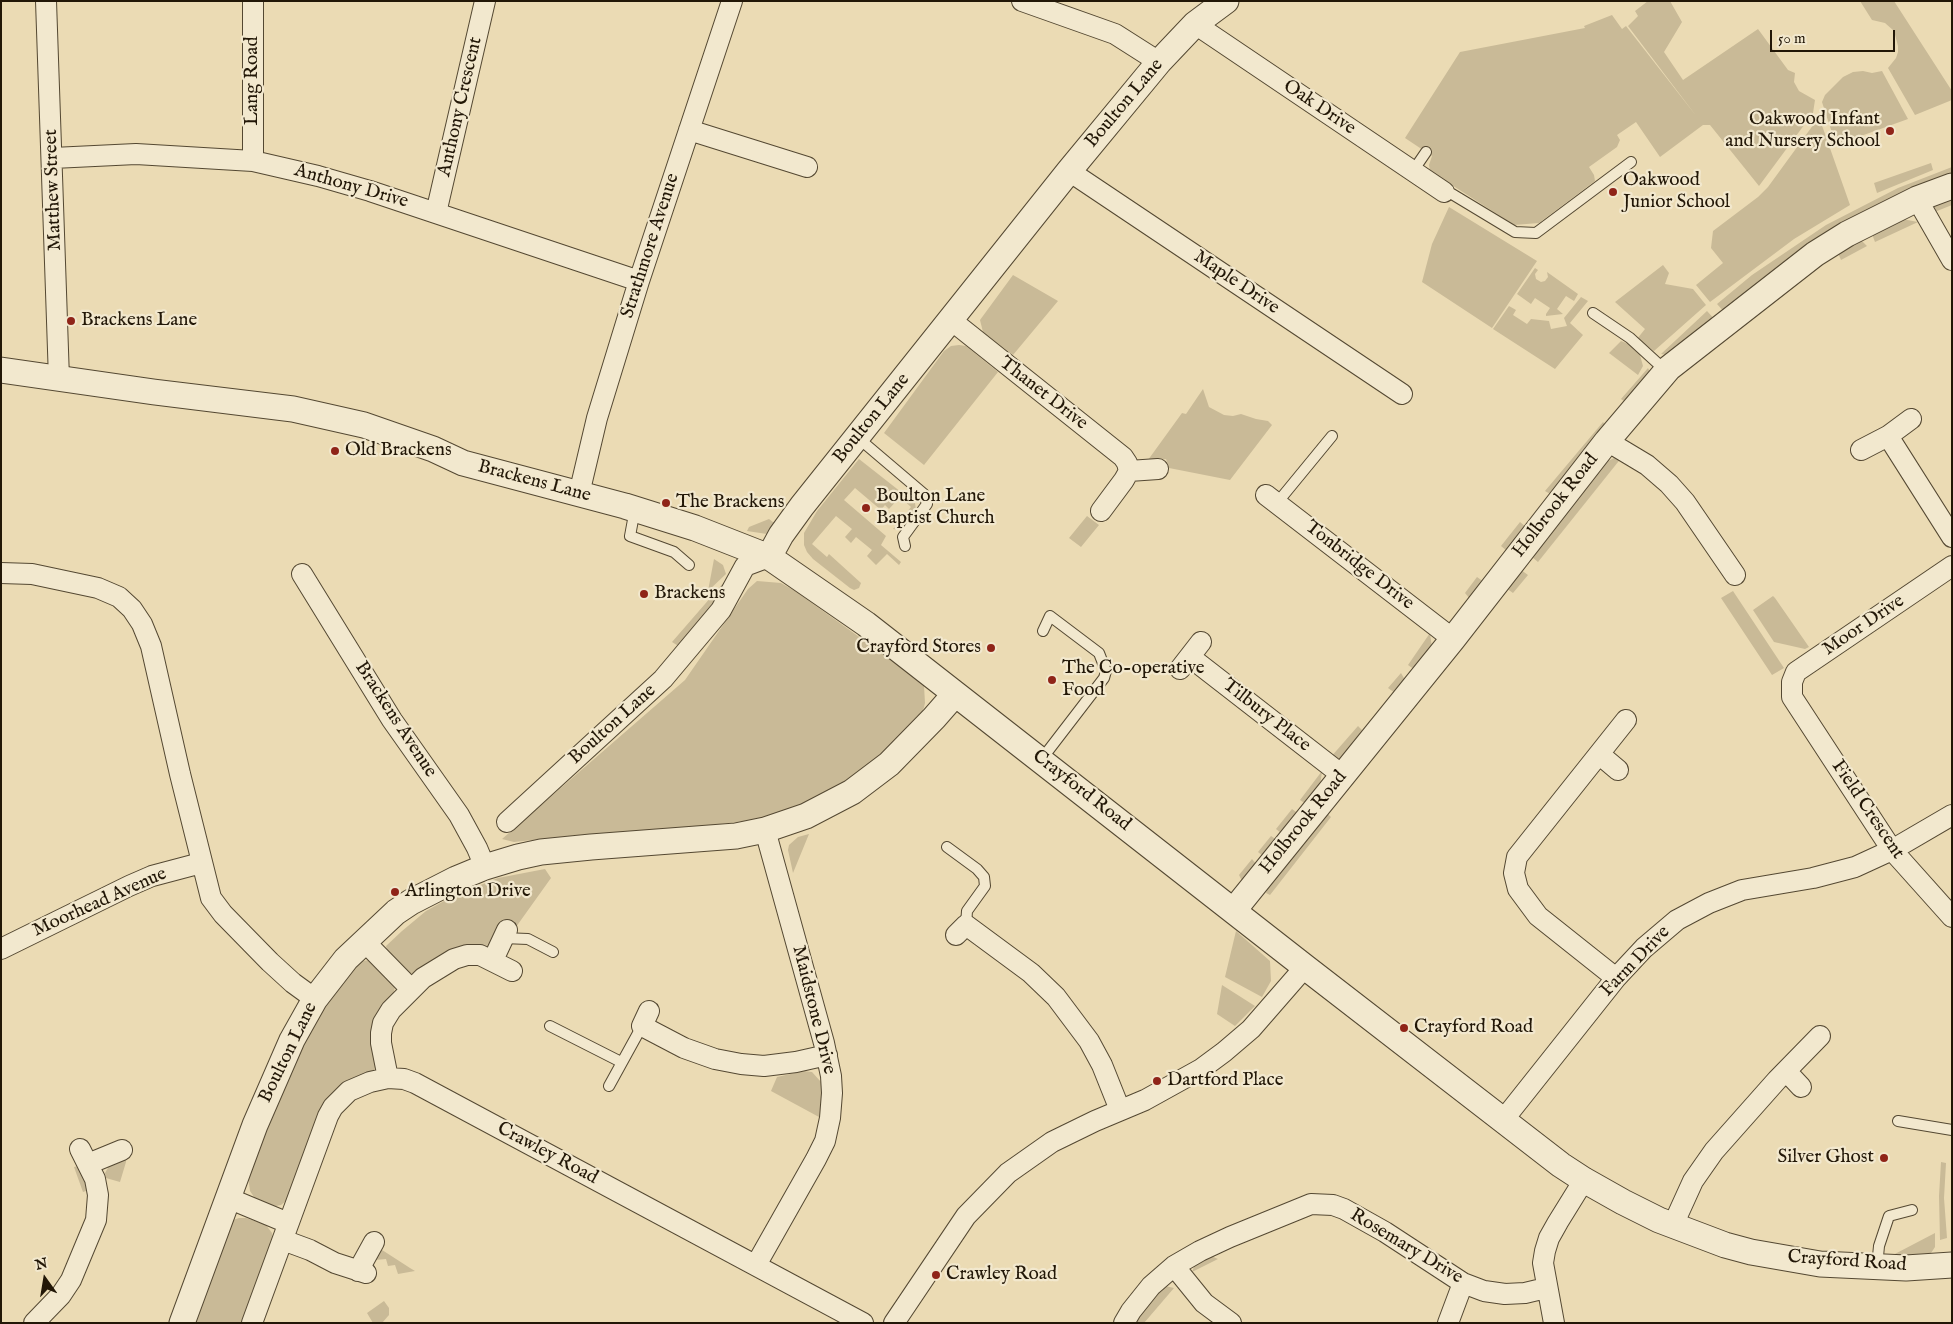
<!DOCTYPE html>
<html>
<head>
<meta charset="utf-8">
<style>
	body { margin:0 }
	#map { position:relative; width:1953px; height:1324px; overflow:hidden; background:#ebdbb4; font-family:"IM FELL English",serif }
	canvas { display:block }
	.frame { position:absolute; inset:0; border:2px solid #221707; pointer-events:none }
	.north { position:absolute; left:20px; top:1254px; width:50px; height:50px; -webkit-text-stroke:4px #f2e8ce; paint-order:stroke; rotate:347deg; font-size:14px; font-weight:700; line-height:20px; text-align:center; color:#221707 }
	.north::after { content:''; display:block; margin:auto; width:18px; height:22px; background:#221707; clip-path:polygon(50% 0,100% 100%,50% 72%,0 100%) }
	.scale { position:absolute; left:1770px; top:30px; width:125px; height:22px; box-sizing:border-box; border:2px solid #221707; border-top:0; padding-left:6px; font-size:15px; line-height:18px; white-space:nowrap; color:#221707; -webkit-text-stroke:4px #f2e8ce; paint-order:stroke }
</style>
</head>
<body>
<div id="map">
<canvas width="1953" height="1324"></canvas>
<div class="frame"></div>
<div class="north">N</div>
<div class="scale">50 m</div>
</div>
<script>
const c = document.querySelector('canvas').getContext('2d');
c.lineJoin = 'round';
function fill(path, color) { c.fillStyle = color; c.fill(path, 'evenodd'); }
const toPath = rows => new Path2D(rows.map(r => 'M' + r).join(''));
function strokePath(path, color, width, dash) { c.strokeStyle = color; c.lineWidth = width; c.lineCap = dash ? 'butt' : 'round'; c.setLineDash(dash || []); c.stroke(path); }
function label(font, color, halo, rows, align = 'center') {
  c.font = font + ' "IM FELL English",serif'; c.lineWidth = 4.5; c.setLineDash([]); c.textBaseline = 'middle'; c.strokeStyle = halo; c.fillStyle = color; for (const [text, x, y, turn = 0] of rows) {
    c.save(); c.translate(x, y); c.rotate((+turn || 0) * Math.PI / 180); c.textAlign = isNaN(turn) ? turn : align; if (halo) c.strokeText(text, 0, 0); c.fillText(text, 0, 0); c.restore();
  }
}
fill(toPath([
	[1648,1,1670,1,1682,22,1664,52,1683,80,1758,29,1788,70,1795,73,1794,82,1799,91,1815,100,1813,113,1759,186,1710,125,1703,125,1660,157,1636,122,1617,135,1620,140,1617,147,1589,167,1594,175,1595,181,1539,223,1514,225,1430,171,1429,165,1432,156,1405,138,1460,52,1585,28,1584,26,1612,15,1622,29,1626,26,1697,117,1628,26,1638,16,1635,11],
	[1860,1,1894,1,1952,91,1952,100,1915,115,1888,68,1896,58,1898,52,1898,46,1894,31,1885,23,1872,20],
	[1863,71,1872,73,1882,71,1908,119,1836,145,1822,102,1825,95,1843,77,1853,72],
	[1819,117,1850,205,1794,239,1710,302,1696,285,1723,263,1711,248,1713,231,1758,197,1768,187],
	[1931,163,1933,170,1877,193,1874,183],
	[1952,167,1952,175,1726,314,1717,304,1752,275,1826,225,1898,188],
	[1952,196,1952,205,1932,213,1935,205],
	[1449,207,1537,261,1492,328,1422,282,1432,244],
	[1902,219,1918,222,1875,242,1872,234],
	[1861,240,1867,246,1841,260,1838,253],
	[1663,265,1669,273,1665,284,1693,289,1706,305,1654,351,1637,339,1645,329,1615,302],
	[1535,268,1538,270,1535,274,1536,279,1541,282,1545,281,1548,277,1547,272,1578,294,1574,301,1566,296,1557,309,1563,314,1546,316,1546,314,1550,308,1535,298,1531,304,1517,294],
	[1013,275,1058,301,1013,355,983,332,980,320],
	[1581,297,1588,301,1570,323,1583,335,1555,369,1493,329,1509,306,1516,310,1513,315,1527,324,1531,319,1549,321,1551,329,1567,326,1564,318],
	[1707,311,1717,322,1674,356,1661,354],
	[1621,341,1631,345,1640,355,1643,366,1638,375,1609,353],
	[959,345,966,346,998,372,924,465,884,433,944,351,951,346],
	[1648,368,1650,372,1627,403,1621,399],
	[1203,389,1209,407,1224,415,1233,416,1241,414,1256,419,1268,421,1272,425,1230,480,1169,468,1166,459,1150,462,1148,460,1182,413,1186,414],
	[1603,422,1608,428,1552,495,1545,491],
	[1618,456,1622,457,1538,562,1532,557,1604,463],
	[859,459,915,503,916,510,899,530,893,529,911,507,900,497,889,509,885,505,881,510,855,488,844,500,886,536,881,545,901,562,899,565,887,554,876,565,867,556,872,550,856,537,851,543,845,537,852,529,836,516,812,544,827,557,829,554,861,583,859,588,854,590,850,588,813,559,807,552,804,545,804,533,817,511],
	[1087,516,1099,525,1081,547,1069,538],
	[769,519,778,526,767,534,747,531,749,527],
	[1520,522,1526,527,1507,551,1501,546],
	[714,559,723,565,726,574,708,591],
	[1521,570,1528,575,1513,593,1506,588],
	[1477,577,1484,582,1470,599,1465,593],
	[725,581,732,581,680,647,672,642],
	[757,581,781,583,795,591,918,679,924,686,925,703,921,719,864,772,820,797,782,814,753,820,638,834,588,834,514,842,502,839,685,680,748,589],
	[1733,591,1784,668,1772,675,1721,598],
	[1773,596,1775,598,1809,647,1805,649,1774,642,1753,610],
	[1430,633,1432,648,1415,670,1408,665],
	[1401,673,1405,680,1395,693,1388,688],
	[1358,726,1364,732,1345,754,1340,758,1330,758],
	[1322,771,1320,787,1306,804,1300,800],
	[1292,809,1299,814,1282,834,1276,829],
	[1325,811,1331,817,1270,895,1266,893,1268,887],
	[809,834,793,873,788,850,789,845,798,837],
	[1271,836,1277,840,1264,857,1258,852],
	[1252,859,1257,865,1242,881,1239,875],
	[545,869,551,878,516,927,490,946,417,973,407,973,388,954,386,946,402,931,426,911,453,896,498,878],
	[1236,931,1270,961,1271,981,1262,997,1225,977],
	[370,960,393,980,395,987,375,1068,371,1074,355,1082,286,1201,281,1205,276,1206,263,1204,254,1197,250,1191,248,1176,250,1167,314,1021,347,973,362,961],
	[1222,985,1255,1006,1235,1026,1217,1014],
	[804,1071,812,1072,821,1082,821,1102,819,1117,771,1091,777,1077],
	[123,1158,126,1160,126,1162,120,1182,106,1178,105,1173,110,1164],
	[1941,1162,1946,1163,1944,1198,1947,1238,1940,1240,1939,1196],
	[84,1165,92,1189,83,1192,74,1167],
	[239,1218,246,1218,266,1225,272,1233,273,1238,245,1323,192,1323,233,1220],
	[1935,1233,1935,1247,1931,1253,1891,1256],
	[379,1248,410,1268,415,1271,398,1274,395,1265,388,1266,386,1259,375,1260],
	[1211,1256,1218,1259,1192,1272,1195,1264],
	[1165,1286,1174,1288,1144,1323,1135,1323,1151,1294],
	[384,1301,389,1308,389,1315,382,1323,373,1323,367,1313]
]), '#c9ba97');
const service = toPath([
	[1413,171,1426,152],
	[1444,192,1452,194,1515,232,1536,233,1631,162],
	[1593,313,1630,338,1666,371],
	[857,437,924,494,927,504,903,537,905,546],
	[1277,503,1332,436],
	[635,509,630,536,674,552,689,565],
	[1041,760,1104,678,1106,671,1099,653,1050,616,1043,631],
	[947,847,977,869,984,877,985,886,967,911,966,925],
	[503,938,528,939,553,952],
	[550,1026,621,1062],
	[609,1086,642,1026],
	[1898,1121,1952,1130],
	[1877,1267,1879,1246,1889,1216,1912,1210]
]);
const minor = toPath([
	[46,1,59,379],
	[1022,1,1115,34,1159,62],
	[1195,24,1444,192],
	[689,130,807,167],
	[53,158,136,154,253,161,318,176,370,191,639,281],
	[253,161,253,1],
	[1069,171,1402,394],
	[1917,199,1952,260],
	[436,213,485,1],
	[951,320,1123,457,1127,463,1129,471,1124,480,1101,511],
	[1888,436,1952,537],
	[1607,441,1647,465,1669,484,1685,502,1735,575],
	[1861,450,1888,436,1911,419],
	[1129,471,1158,469],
	[579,494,597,418,639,281,732,1],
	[1266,495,1453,639],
	[1952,566,1796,672,1792,682,1792,697,1892,850,1952,917],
	[1,573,32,574,98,588,119,597,132,609,142,624,151,646,180,774,211,898,223,914,270,962,293,983,315,999],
	[302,574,392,720,459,815,477,848,485,867],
	[1190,657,1342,775],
	[1180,669,1201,642],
	[1599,754,1618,770],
	[507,822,663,679,721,610,745,566,769,557],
	[956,935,966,925,1031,973,1056,997,1089,1041,1102,1065,1120,1110],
	[364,941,411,989],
	[1,949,129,886,152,876,201,863],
	[493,960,507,930],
	[1616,978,1538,916,1518,889,1514,873,1517,857,1626,720],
	[649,1011,642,1026,684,1048,715,1059,741,1064,764,1066,796,1062,827,1055],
	[1786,1071,1801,1087],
	[388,1078,404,1079,415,1083,863,1323],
	[1504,1119,1616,978,1644,948,1677,920,1709,903,1742,890,1813,878,1855,867,1892,850,1952,815],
	[88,1164,122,1150],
	[228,1198,288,1223],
	[1673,1225,1693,1181,1714,1151,1777,1080,1820,1036],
	[283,1240,310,1250,335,1263,366,1273],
	[756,1265,816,1159,825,1141,830,1118,832,1093,831,1076,824,1043,765,830],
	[1174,1266,1204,1303,1231,1323],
	[358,1271,374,1242],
	[34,1323,61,1295,71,1280,96,1220,98,1195,95,1179,80,1149],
	[252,1323,328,1116,333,1107,349,1091,370,1082,388,1078,381,1043,381,1033,383,1023,391,1010,423,978,454,959,467,955,480,955,512,971],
	[894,1323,966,1216,1008,1173,1052,1142,1095,1121,1145,1100,1201,1069,1224,1052,1251,1029,1305,967],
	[1124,1323,1131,1311,1151,1286,1174,1266,1200,1251,1230,1237,1311,1204,1333,1205,1344,1209,1385,1232,1463,1283,1484,1291,1505,1294,1525,1293,1546,1288],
	[1448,1323,1463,1283],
	[1554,1323,1543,1263,1545,1251,1549,1238,1558,1222,1584,1180]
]);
const tertiary = toPath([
	[1,370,154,392,293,409,364,425,433,449,463,463,625,506,695,528,769,557,866,624,1305,967,1561,1165,1584,1180,1623,1202,1659,1220,1725,1245,1751,1252,1820,1264,1906,1268,1952,1265],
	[769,557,781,535,802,506,1069,171,1159,62,1195,24,1226,1],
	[1234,910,1453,639,1607,441,1669,368,1815,254,1847,234,1917,199,1952,186],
	[182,1323,255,1125,292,1040,315,999,346,959,396,912,411,902,456,879,485,867,518,857,541,852,591,847,736,836,765,830,806,816,852,792,889,764,934,718,955,694]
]);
strokePath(service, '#544832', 12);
strokePath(minor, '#544832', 22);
strokePath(tertiary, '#544832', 27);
strokePath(service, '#f2e8ce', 10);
strokePath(minor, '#f2e8ce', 20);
strokePath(tertiary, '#f2e8ce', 25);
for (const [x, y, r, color] of [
	[1890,131,5,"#8f2418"],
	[1613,192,5,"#8f2418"],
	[71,321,5,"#8f2418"],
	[335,451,5,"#8f2418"],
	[666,503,5,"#8f2418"],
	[866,508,5,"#8f2418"],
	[644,594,5,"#8f2418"],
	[991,648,5,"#8f2418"],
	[1052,680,5,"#8f2418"],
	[395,892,5,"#8f2418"],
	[1404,1028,5,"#8f2418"],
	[1157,1081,5,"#8f2418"],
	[1884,1158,5,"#8f2418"],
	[936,1275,5,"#8f2418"]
]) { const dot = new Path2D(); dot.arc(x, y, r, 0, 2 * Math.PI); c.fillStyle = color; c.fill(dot); strokePath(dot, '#f2e8ce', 2); }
label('19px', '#221707', '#f2e8ce', [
	["Lang Road",253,81,-90],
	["Boulton Lane",1125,104,-50],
	["Anthony Crescent",461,107,-77],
	["Oak Drive",1319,108,34],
	["Anthony Drive",351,187,16],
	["Matthew Street",54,190,-92],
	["Strathmore Avenue",651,246,-72],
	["Maple Drive",1236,283,34],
	["Thanet Drive",1043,394,38],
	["Boulton Lane",872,419,-51],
	["Brackens Lane",534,482,15],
	["Holbrook Road",1556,506,-52],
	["Tonbridge Drive",1359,566,38],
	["Moor Drive",1864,626,-34],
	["Tilbury Place",1266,716,38],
	["Brackens Avenue",395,720,57],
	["Boulton Lane",613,725,-42],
	["Crayford Road",1081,791,38],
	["Field Crescent",1867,810,56],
	["Holbrook Road",1304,823,-51],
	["Moorhead Avenue",100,903,-24],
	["Farm Drive",1636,962,-46],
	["Maidstone Drive",813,1010,76],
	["Boulton Lane",289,1053,-64],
	["Crawley Road",547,1154,28],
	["Rosemary Drive",1406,1247,31],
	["Crayford Road",1847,1262,4]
]);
label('19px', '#221707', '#f2e8ce', [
	["Oakwood Infant",1880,120,"right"],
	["and Nursery School",1880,142,"right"],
	["Oakwood",1623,181],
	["Junior School",1623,203],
	["Brackens Lane",81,321],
	["Old Brackens",345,451],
	["Boulton Lane",876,497],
	["Baptist Church",876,519],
	["The Brackens",676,503],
	["Brackens",654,594],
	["Crayford Stores",981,648,"right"],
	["The Co-operative",1062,669],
	["Food",1062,691],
	["Arlington Drive",405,892],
	["Crayford Road",1414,1028],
	["Dartford Place",1167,1081],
	["Silver Ghost",1874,1158,"right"],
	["Crawley Road",946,1275]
], 'left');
</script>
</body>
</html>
